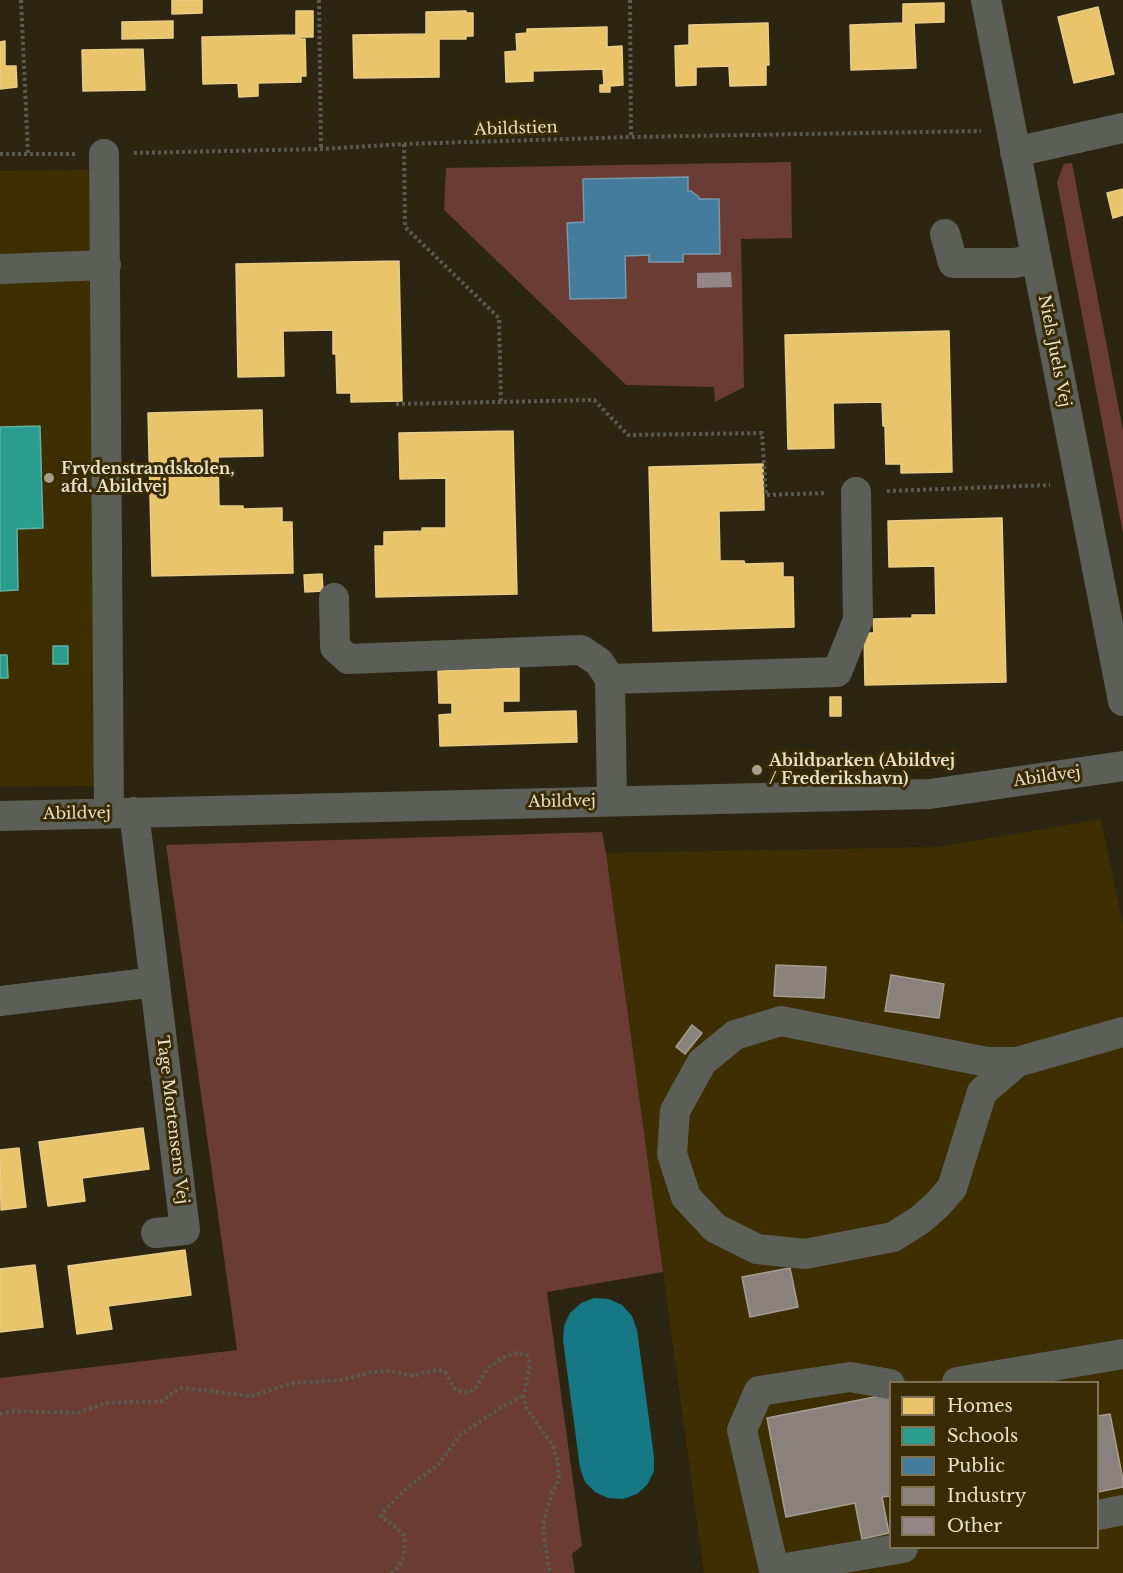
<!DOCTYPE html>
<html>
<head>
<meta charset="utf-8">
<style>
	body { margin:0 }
	#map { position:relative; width:1123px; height:1573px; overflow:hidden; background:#2c2511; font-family:"Libre Baskerville",serif }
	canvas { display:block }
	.legend { position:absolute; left:889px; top:1381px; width:210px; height:168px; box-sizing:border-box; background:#382b05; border:2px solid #7e7355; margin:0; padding:8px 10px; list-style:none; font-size:18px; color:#e8e0cc }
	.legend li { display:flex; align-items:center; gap:12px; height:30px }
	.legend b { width:30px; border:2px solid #7e7355 }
</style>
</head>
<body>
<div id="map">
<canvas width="1123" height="1573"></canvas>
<ul class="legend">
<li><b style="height:16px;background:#e9c46a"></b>Homes</li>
<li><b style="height:16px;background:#2a9d8f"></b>Schools</li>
<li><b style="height:16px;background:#457b9d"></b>Public</li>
<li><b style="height:16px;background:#8a817c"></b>Industry</li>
<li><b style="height:16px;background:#948687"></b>Other</li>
</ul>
</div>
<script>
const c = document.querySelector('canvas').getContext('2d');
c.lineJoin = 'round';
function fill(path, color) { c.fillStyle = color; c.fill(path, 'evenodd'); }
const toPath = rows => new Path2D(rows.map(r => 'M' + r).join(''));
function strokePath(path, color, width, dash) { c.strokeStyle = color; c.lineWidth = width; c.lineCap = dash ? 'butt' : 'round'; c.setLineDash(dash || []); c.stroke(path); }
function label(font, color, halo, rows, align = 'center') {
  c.font = font + ' "Libre Baskerville",serif'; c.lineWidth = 6; c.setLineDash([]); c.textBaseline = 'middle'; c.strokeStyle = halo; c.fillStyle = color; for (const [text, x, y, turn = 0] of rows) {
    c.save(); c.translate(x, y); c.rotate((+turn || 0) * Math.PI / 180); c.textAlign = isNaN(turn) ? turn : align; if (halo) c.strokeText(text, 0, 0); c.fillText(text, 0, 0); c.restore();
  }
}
fill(toPath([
	[96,170,100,786,0,787,0,171],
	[1101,819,1123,925,1123,1573,704,1573,606,853,937,847],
	[890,1382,1098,1382,1098,1548,890,1548]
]), '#3d2f02');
fill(toPath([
	[791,162,792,238,741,239,744,387,715,402,714,387,626,385,444,210,446,168],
	[1072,163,1123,431,1123,533,1057,182,1064,164],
	[602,832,606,853,663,1272,547,1292,582,1546,572,1554,575,1573,0,1573,0,1378,237,1350,166,845]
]), '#6a3c33');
fill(toPath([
	[594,1298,609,1299,622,1305,632,1316,637,1330,654,1457,654,1471,647,1485,637,1494,623,1499,608,1498,595,1492,585,1482,580,1468,563,1340,564,1326,570,1313,581,1303]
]), '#157884');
const homes = toPath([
	[172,0,202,0,202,13,172,14,172,0],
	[944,3,944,22,914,23,916,68,851,70,850,25,903,23,903,4,944,3],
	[1098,7,1114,74,1074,83,1058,17,1098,7],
	[296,11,313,11,313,37,300,37,300,39,305,39,306,76,301,76,301,82,258,83,258,96,239,97,238,83,203,84,202,37,296,35,296,11],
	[466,11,466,13,473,13,473,36,466,36,466,39,439,39,439,77,354,78,353,35,426,34,426,12,466,11],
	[173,21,173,38,122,39,122,22,173,21],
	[768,23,769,65,766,65,766,85,730,86,729,66,696,67,696,85,676,86,675,46,689,45,689,25,768,23],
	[607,27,607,47,622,46,623,85,610,86,610,92,600,92,600,85,604,85,603,69,533,71,533,81,506,82,505,52,517,51,516,34,527,33,527,29,607,27],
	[5,41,5,66,16,66,17,87,0,89,0,42,5,41],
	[143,49,145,90,83,91,82,50,143,49],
	[1123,189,1123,215,1113,218,1107,193,1123,189],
	[399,261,402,401,351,402,351,393,337,393,336,354,333,354,333,330,283,331,284,376,238,377,236,264,399,261],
	[949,331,952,472,901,473,901,464,886,464,885,426,883,426,882,402,833,403,834,448,788,449,785,335,949,331],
	[262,410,263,456,218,457,219,506,243,506,243,509,282,508,282,522,292,522,293,573,152,576,148,413,262,410],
	[513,431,517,594,376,597,375,546,384,546,384,532,422,531,422,528,446,528,446,478,400,479,399,433,513,431],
	[763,464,764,510,719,511,720,561,744,561,745,564,783,563,783,577,793,577,794,627,653,631,649,467,763,464],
	[1002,518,1006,682,865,685,864,633,874,633,873,619,912,618,912,615,936,615,935,566,889,567,888,521,1002,518],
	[322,574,323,591,305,592,304,575,322,574],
	[519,668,519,701,503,701,503,713,576,711,577,742,440,746,439,715,452,714,452,703,439,703,438,671,519,668],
	[830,697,841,697,841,716,830,716,830,697],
	[143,1128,149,1169,82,1178,85,1201,48,1206,39,1142,143,1128],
	[19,1148,26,1207,1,1210,0,1150,19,1148],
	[185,1250,191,1295,108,1306,112,1329,77,1334,68,1266,185,1250],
	[35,1265,43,1327,0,1332,0,1269,35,1265]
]);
fill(homes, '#e9c46a');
strokePath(homes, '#e9cc87', 1.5);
const schools = toPath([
	[40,426,43,528,17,529,18,590,0,591,0,427,40,426],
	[53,646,68,646,68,664,53,664,53,646],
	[0,655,7,655,8,678,0,678,0,655]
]);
fill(schools, '#2a9d8f');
strokePath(schools, '#63b1a1', 1.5);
const public = toPath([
	[688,177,688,191,691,191,699,197,699,199,719,199,720,254,683,254,683,262,649,262,649,255,625,256,626,298,570,299,567,223,584,222,583,179,688,177]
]);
fill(public, '#457b9d');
strokePath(public, '#7699ab', 1.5);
const industry = toPath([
	[776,965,826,967,824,998,774,996,776,965],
	[891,975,944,984,939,1018,885,1011,891,975],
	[692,1025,702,1033,685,1054,676,1047,692,1025],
	[790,1268,798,1307,750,1317,742,1277,790,1268],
	[890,1394,890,1496,882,1497,889,1533,862,1539,855,1503,786,1517,767,1418,890,1394],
	[1110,1414,1123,1480,1123,1487,1098,1492,1098,1416,1110,1414]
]);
fill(industry, '#8a817c');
strokePath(industry, '#a69e94', 1.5);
fill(toPath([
	[731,272,732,287,697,288,697,273]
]), '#948687');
strokePath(toPath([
	[21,0,28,153],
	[319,0,321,149],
	[630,0,631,137],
	[404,144,405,227,499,318,501,402],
	[134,153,321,149,404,144,631,137,981,131],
	[0,154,76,154],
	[396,404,594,400,628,435,762,433,766,495,825,493],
	[887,491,1050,485],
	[0,1414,14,1411,77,1413,107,1403,162,1401,174,1392,182,1388,251,1396,293,1383,342,1380,372,1372,390,1371,413,1376,425,1372,439,1370,445,1372,455,1389,462,1392,470,1392,476,1387,488,1368,502,1358,516,1353,527,1355,530,1363,524,1395,525,1406,553,1446,558,1463,559,1479,552,1493,543,1524,544,1538,550,1573],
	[391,1573,398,1568,403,1558,405,1544,404,1535,397,1528,381,1517,384,1511,408,1487,438,1465,460,1435,502,1407,524,1395]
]), '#5a5a52', 4, [3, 3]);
strokePath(toPath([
	[986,0,1123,701],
	[1015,152,1123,128],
	[104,154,109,813],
	[945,234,953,263,1014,263,1036,259],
	[0,269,106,265],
	[334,598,335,647,348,659,581,650,599,662,610,679,612,801],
	[610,679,837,672,858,620,856,492],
	[134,812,185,1230,156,1233],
	[0,816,930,794,1123,766],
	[0,1001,155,982],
	[1017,1062,982,1092,952,1188,937,1205,920,1220,893,1237,805,1254,757,1249,715,1228,686,1197,672,1154,675,1111,702,1062,735,1035,781,1021,987,1062,1017,1062,1123,1032],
	[957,1382,1123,1354],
	[890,1384,850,1377,759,1391,742,1430,774,1570,903,1548],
	[1098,1515,1123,1510]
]), '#5c5f58', 30);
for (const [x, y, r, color] of [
	[49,478,6,"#a69f8b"],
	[757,770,6,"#a69f8b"]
]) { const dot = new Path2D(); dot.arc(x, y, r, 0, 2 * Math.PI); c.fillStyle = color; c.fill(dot); strokePath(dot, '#382b05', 2); }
label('16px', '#e8e0cc', '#382b05', [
	["Abildstien",516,129,-2],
	["Niels Juels Vej",1054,351,79],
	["Abildvej",1047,777,-8],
	["Abildvej",562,802,-1],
	["Abildvej",77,814,-1],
	["Tage Mortensens Vej",172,1120,83]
]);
label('bold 16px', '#e8e0cc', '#382b05', [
	["Frydenstrandskolen,",61,469],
	["afd. Abildvej",61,487],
	["Abildparken (Abildvej",769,761],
	["/ Frederikshavn)",769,779]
], 'left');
</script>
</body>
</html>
